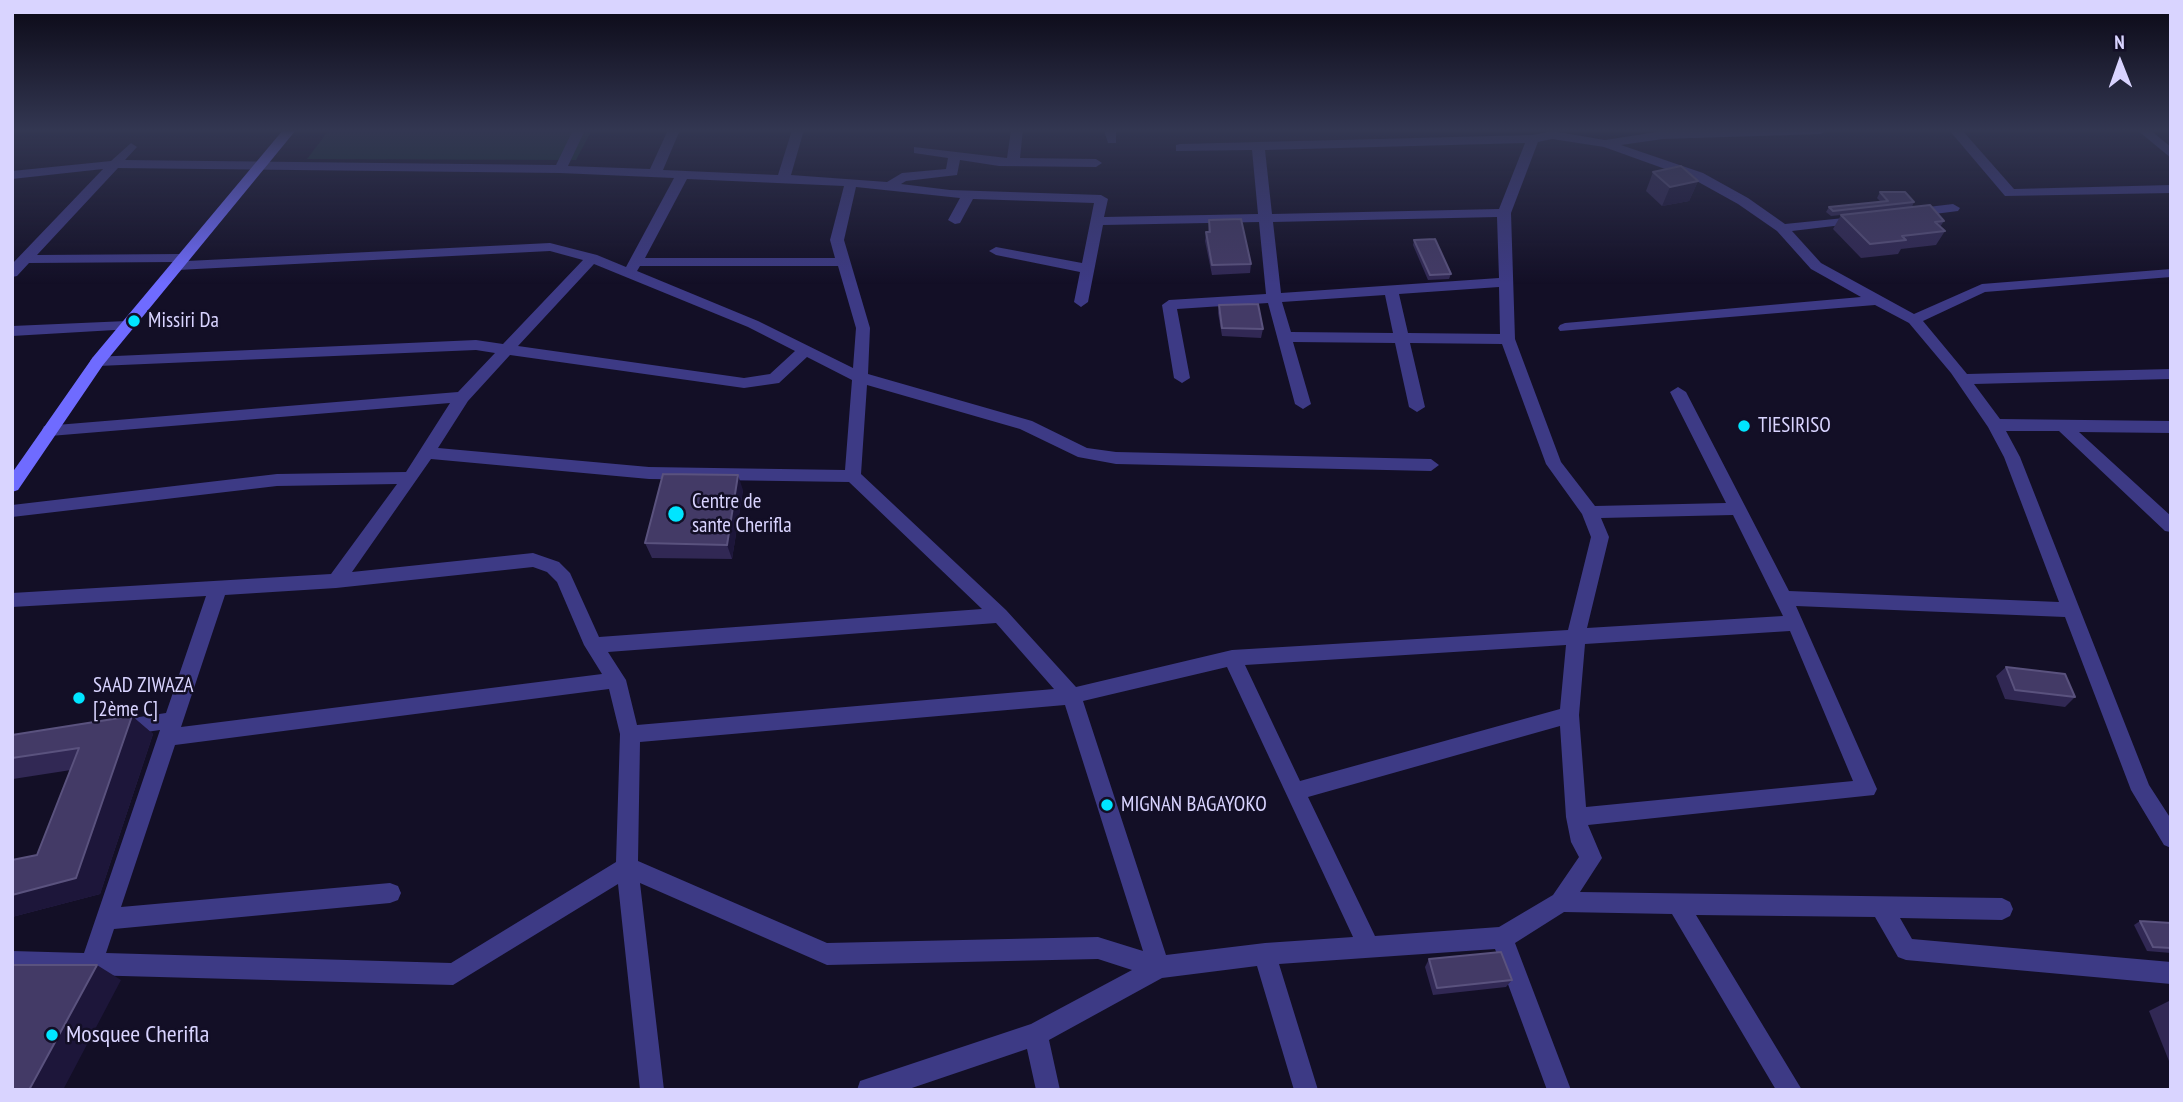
<!DOCTYPE html>
<html>
<head>
<meta charset="utf-8">
<style>
	body { margin:0 }
	#map { position:relative; width:2183px; height:1102px; overflow:hidden; background:#130f26; font-family:"PT Sans Narrow",sans-serif }
	canvas { display:block }
	.frame { position:absolute; inset:0; border:14px solid #d9d4ff; pointer-events:none }
	.north { position:absolute; left:2085px; top:28px; width:70px; height:70px; -webkit-text-stroke:5px #130f26; paint-order:stroke; rotate:359deg; font-size:19px; font-weight:700; line-height:28px; text-align:center; color:#d9d4ff }
	.north::after { content:''; display:block; margin:auto; width:24px; height:32px; background:#d9d4ff; clip-path:polygon(50% 0,100% 100%,50% 72%,0 100%) }
</style>
</head>
<body>
<div id="map">
<canvas width="2183" height="1102"></canvas>
<div class="frame"></div>
<div class="north">N</div>
</div>
<script>
const c = document.querySelector('canvas').getContext('2d');
c.lineJoin = 'round';
function fill(path, color) { c.fillStyle = color; c.fill(path, 'evenodd'); }
const toPath = rows => new Path2D(rows.map(r => 'M' + r).join(''));
function strokePath(path, color, width, dash) { c.strokeStyle = color; c.lineWidth = width; c.lineCap = dash ? 'butt' : 'round'; c.setLineDash(dash || []); c.stroke(path); }
function label(font, color, halo, rows, align = 'center') {
  c.font = font + ' "PT Sans Narrow",sans-serif'; c.lineWidth = 5; c.setLineDash([]); c.textBaseline = 'middle'; c.strokeStyle = halo; c.fillStyle = color; for (const [text, x, y, turn = 0] of rows) {
    c.save(); c.translate(x, y); c.rotate((+turn || 0) * Math.PI / 180); c.textAlign = isNaN(turn) ? turn : align; if (halo) c.strokeText(text, 0, 0); c.fillText(text, 0, 0); c.restore();
  }
}
fill(toPath([
	[329,130,592,130,576,160,307,159]
]), '#12302f');
fill(toPath([
	[573,130,585,130,568,166,650,169,668,130,680,130,663,170,778,175,792,130,804,130,791,175,887,182,902,173,946,169,948,158,914,153,914,147,1007,158,1011,130,1023,130,1020,158,1096,159,1102,163,1096,167,999,166,960,160,957,175,906,181,901,184,950,190,1101,195,1108,199,1104,217,1258,214,1252,150,1176,151,1176,145,1180,144,1533,135,1552,131,1605,140,1663,131,1827,130,1821,134,1663,139,1621,145,1703,173,1748,198,1785,224,1864,216,1864,222,1859,223,1792,231,1821,263,1914,314,1982,284,2171,269,2171,277,1985,292,1923,321,1967,374,2171,369,2171,379,1974,384,2000,419,2171,421,2171,433,2079,432,2171,516,2171,532,2165,531,2059,431,2006,431,2020,457,2149,785,2171,819,2171,848,2164,845,2131,790,2065,617,1796,606,1877,789,1874,795,1588,825,1602,858,1580,892,2002,898,2010,902,2013,909,2010,916,2002,920,1900,918,1912,939,2171,962,2171,984,1906,960,1898,957,1875,917,1696,915,1802,1090,1776,1090,1672,914,1564,912,1515,943,1571,1090,1547,1090,1495,949,1279,964,1318,1090,1294,1090,1257,966,1162,978,1049,1040,1060,1090,1036,1090,1027,1049,906,1090,857,1090,860,1081,1031,1024,1132,970,1098,959,827,965,640,883,664,1090,640,1090,618,884,453,985,12,973,12,951,84,953,160,730,119,736,112,734,109,728,112,722,119,720,166,713,206,596,12,607,12,593,331,574,397,484,277,486,12,517,12,505,277,474,406,472,450,403,50,436,44,434,42,430,44,426,458,392,495,353,476,350,98,366,93,365,90,361,93,357,476,340,503,344,583,260,550,251,177,270,170,266,175,262,29,263,17,276,12,277,12,264,103,169,12,179,12,171,111,161,131,143,137,147,125,160,556,165,573,130],
	[1552,139,1604,147,1693,179,1738,204,1777,231,1811,269,1861,297,1565,323,1560,325,1558,328,1560,331,1875,305,1909,323,1951,373,1988,427,2004,457,2059,602,1789,591,1686,392,1678,387,1670,392,1726,503,1595,506,1561,462,1515,339,1511,213,1538,142,1552,139],
	[1525,143,1499,209,1272,214,1265,150,1525,143],
	[118,168,560,173,674,178,626,267,597,255,550,243,187,261,190,258,183,254,37,255,118,168],
	[687,179,844,186,830,240,835,258,645,258,687,179],
	[856,187,960,198,948,220,955,224,960,223,973,199,1094,203,1082,263,996,247,989,251,996,255,1080,272,1074,302,1081,307,1088,302,1103,225,1259,222,1266,294,1169,300,1162,305,1174,378,1182,383,1190,378,1177,309,1268,303,1295,404,1303,409,1311,404,1293,342,1395,343,1409,407,1417,412,1425,407,1410,343,1502,344,1546,464,1582,514,1591,537,1568,630,1232,650,1076,687,1006,610,861,474,867,385,1020,429,1078,457,1116,464,1431,471,1439,465,1431,459,1116,452,1087,448,1032,421,868,374,870,328,844,240,856,187],
	[1497,217,1499,278,1281,293,1273,222,1497,217],
	[594,264,748,327,795,351,770,374,744,378,518,346,594,264],
	[640,266,838,266,856,328,853,368,758,321,637,271,640,266],
	[1499,287,1500,334,1408,333,1399,294,1499,287],
	[1385,295,1393,333,1291,332,1282,302,1385,295],
	[510,355,744,388,779,383,807,357,852,380,845,470,649,467,438,448,468,401,510,355],
	[431,459,649,479,849,482,982,609,599,637,570,573,559,562,533,553,352,572,431,459],
	[1733,515,1783,616,1587,628,1609,537,1601,518,1733,515],
	[533,567,547,572,557,582,584,645,602,674,181,727,225,595,336,588,533,567],
	[996,623,1054,689,637,725,626,680,608,652,996,623],
	[1790,631,1853,781,1586,807,1579,715,1585,644,1790,631],
	[1566,645,1560,709,1300,781,1245,665,1566,645],
	[1227,667,1353,937,1265,943,1166,955,1083,701,1227,667],
	[609,689,620,734,616,862,451,963,106,953,114,929,390,903,398,900,401,893,398,886,390,883,121,907,175,745,609,689],
	[1065,705,1143,951,1098,937,827,943,638,861,640,742,1065,705],
	[1560,726,1566,817,1571,842,1579,857,1553,895,1499,927,1375,936,1308,797,1560,726],
	[1104,130,1116,130,1116,143,1108,143,1104,130],
	[1949,130,1962,130,2014,189,2171,185,2171,193,2005,196,1949,130],
	[2137,130,2150,130,2171,147,2171,158,2137,130],
	[1953,204,1960,208,1958,211,1911,217,1904,213,1911,209,1953,204],
	[127,321,132,323,134,326,132,329,12,336,12,326,127,321]
]), '#3d3a85');
fill(toPath([
	[283,130,296,130,103,365,18,490,12,492,12,473,93,357,283,130]
]), '#6f6bff');
fill(toPath([
	[1653,172,1698,181,1689,201,1662,206,1646,191],
	[1880,192,1914,202,1912,207,1944,221,1940,227,1945,231,1936,245,1901,249,1898,254,1861,258,1833,229,1841,215,1831,216,1826,212,1829,207,1881,202,1877,198],
	[1209,220,1251,264,1250,273,1212,275,1205,241,1206,232,1208,232],
	[1414,240,1451,274,1449,279,1428,280,1413,245],
	[1219,305,1263,329,1261,338,1222,336,1218,313],
	[743,490,732,559,652,558,645,543],
	[2006,667,2075,697,2065,707,2005,699,1996,676],
	[132,716,153,734,100,894,12,917,12,860,37,855,71,770,13,779,12,735],
	[2140,921,2171,923,2171,953,2147,951,2134,925],
	[1429,959,1512,980,1506,987,1433,995,1425,967],
	[2171,1000,2171,1066,2149,1011]
]), '#312854');
fill(toPath([
	[1698,181,1689,201,1662,206,1670,187],
	[738,475,743,490,732,559,727,545],
	[132,716,153,734,100,894,12,917,12,895],
	[97,965,121,980,63,1090,29,1090]
]), '#1d163a');
const building = toPath([
	[1681,166,1698,181,1670,187,1653,172,1681,166],
	[1880,192,1905,192,1914,202,1833,211,1829,207,1888,201,1880,192],
	[1930,205,1944,221,1935,222,1945,231,1902,236,1906,240,1870,244,1841,215,1930,205],
	[1241,219,1251,264,1212,265,1206,232,1210,232,1209,220,1241,219],
	[1435,239,1451,274,1430,275,1414,240,1435,239],
	[1258,304,1263,329,1222,328,1219,305,1258,304],
	[663,474,738,475,727,545,645,543,663,474],
	[2006,667,2065,674,2075,697,2015,690,2006,667],
	[132,716,76,878,12,895,12,860,37,855,79,748,12,758,12,735,132,716],
	[2140,921,2171,923,2171,948,2153,947,2140,921],
	[1501,952,1512,980,1437,988,1429,959,1501,952],
	[12,965,97,965,29,1090,12,1090,12,965]
]);
fill(building, '#433a66');
strokePath(building, '#5a527e', 2);
const sky = c.createLinearGradient(0, 0, 0, 284);
sky.addColorStop(0, '#0a0815');
sky.addColorStop(0.46, '#333752');
sky.addColorStop(1, '#33375200');
c.fillStyle = sky;
c.fillRect(0, 0, 2183, 284);
for (const [x, y, r, color] of [
	[134,321,7,"#00e5ff"],
	[1744,426,7,"#00e5ff"],
	[676,514,9,"#00e5ff"],
	[79,698,7,"#00e5ff"],
	[1107,805,7,"#00e5ff"],
	[52,1035,7,"#00e5ff"]
]) { const dot = new Path2D(); dot.arc(x, y, r, 0, 2 * Math.PI); c.fillStyle = color; c.fill(dot); strokePath(dot, '#130f26', 2.5); }
label('21px', '#d9d4ff', '#130f26', [
	["Missiri Da",148,321],
	["TIESIRISO",1758,426],
	["Centre de",692,502],
	["sante Cherifla",692,526],
	["SAAD ZIWAZA",93,686],
	["[2ème C]",93,710],
	["MIGNAN BAGAYOKO",1121,805]
], 'left');
label('24px', '#d9d4ff', '#130f26', [
	["Mosquee Cherifla",66,1035]
], 'left');
</script>
</body>
</html>
